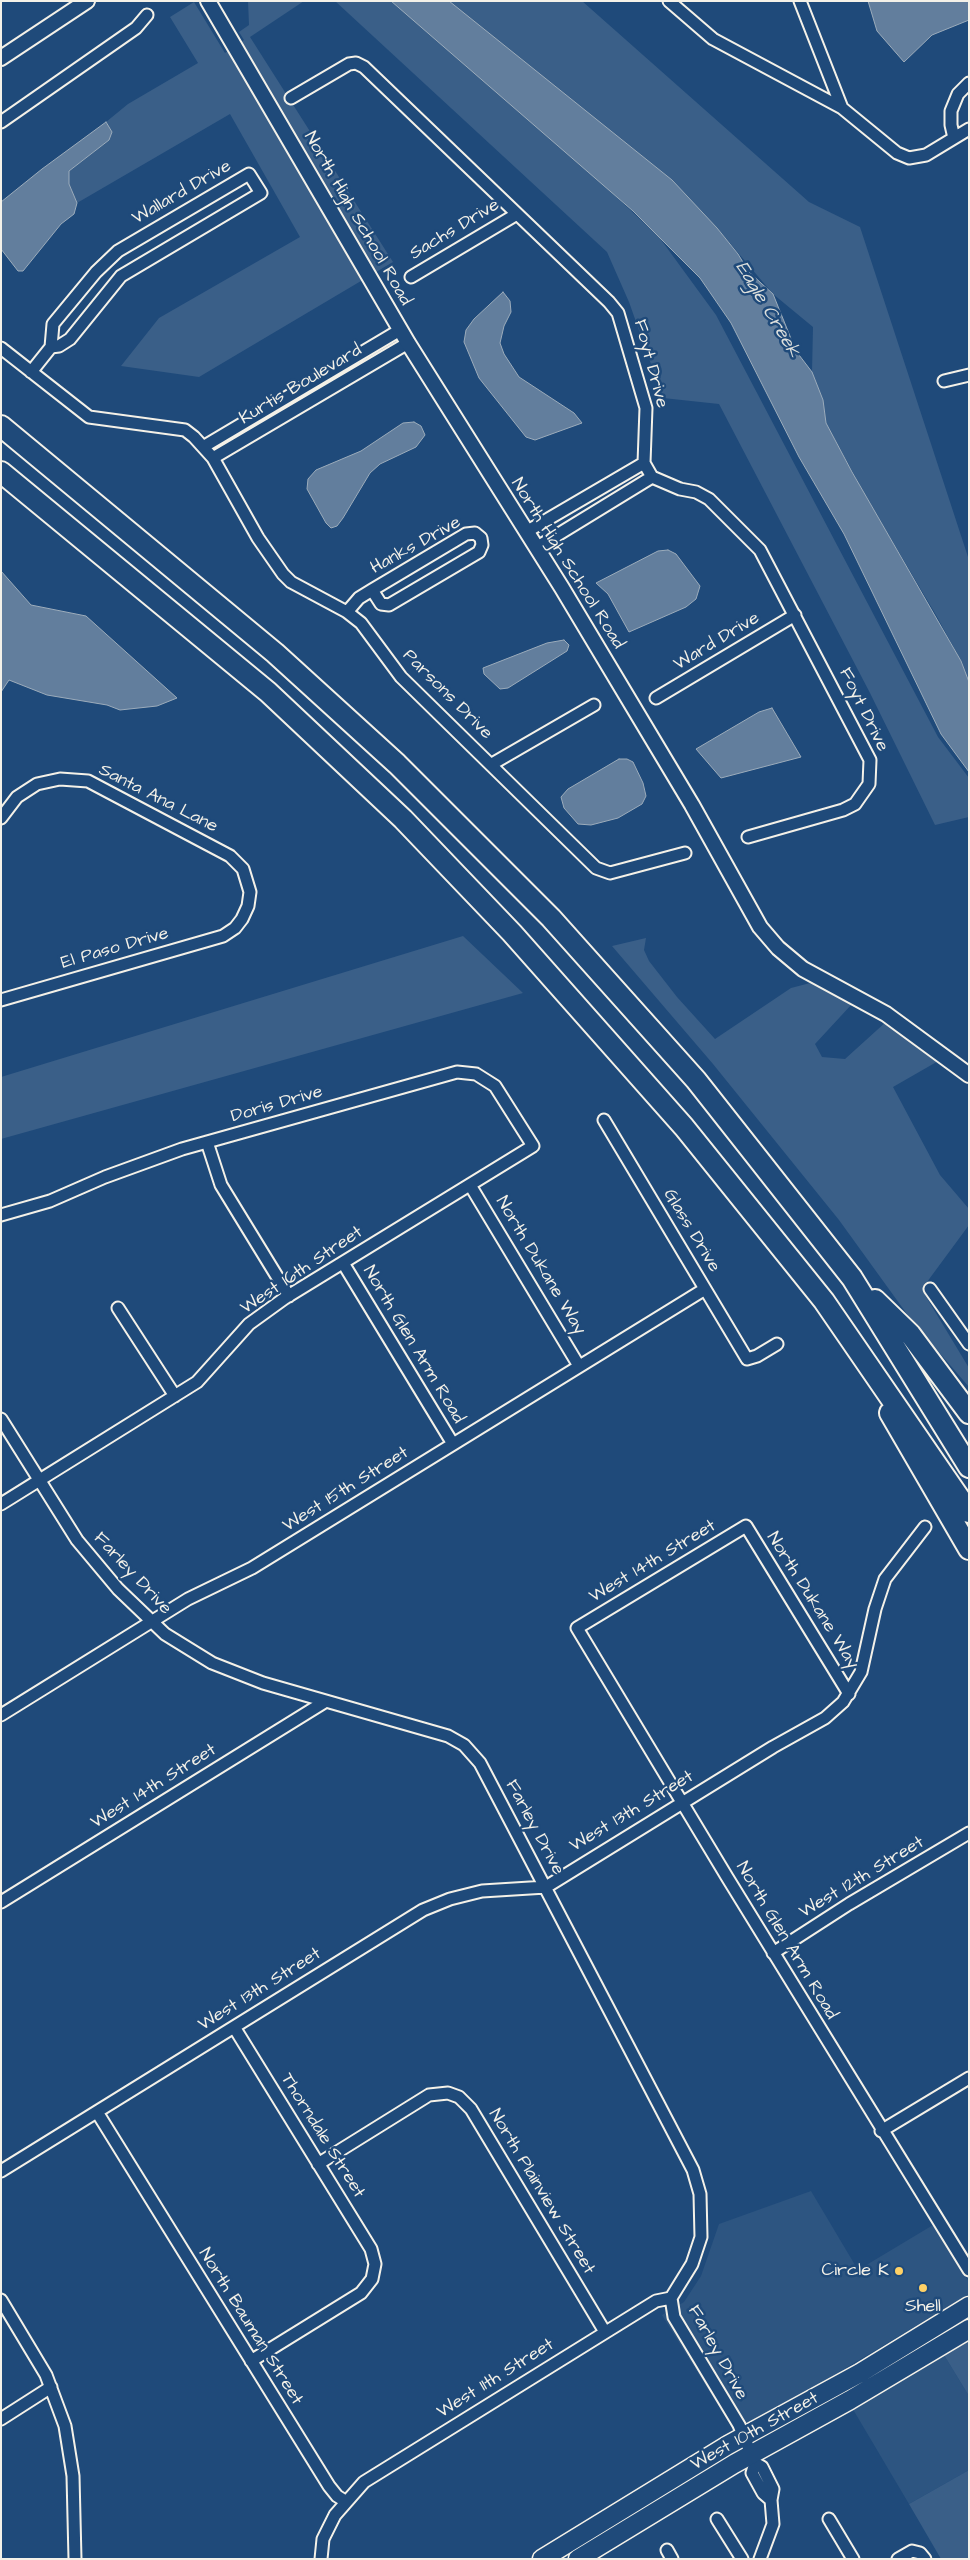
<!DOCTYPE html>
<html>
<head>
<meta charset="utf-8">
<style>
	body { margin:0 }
	#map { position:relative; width:970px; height:2560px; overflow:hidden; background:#1f4a7a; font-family:"Architects Daughter",sans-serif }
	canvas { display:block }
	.frame { position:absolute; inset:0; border:2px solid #f4f1e8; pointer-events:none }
</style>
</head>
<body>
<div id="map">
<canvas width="970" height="2560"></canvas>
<div class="frame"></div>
</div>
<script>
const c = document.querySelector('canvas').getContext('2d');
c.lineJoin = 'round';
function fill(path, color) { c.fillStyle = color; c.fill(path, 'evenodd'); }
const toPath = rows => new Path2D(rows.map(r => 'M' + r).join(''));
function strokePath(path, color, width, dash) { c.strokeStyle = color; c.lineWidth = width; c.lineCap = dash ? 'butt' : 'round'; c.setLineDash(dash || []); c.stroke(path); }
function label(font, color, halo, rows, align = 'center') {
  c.font = font + ' "Architects Daughter",sans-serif'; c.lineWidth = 5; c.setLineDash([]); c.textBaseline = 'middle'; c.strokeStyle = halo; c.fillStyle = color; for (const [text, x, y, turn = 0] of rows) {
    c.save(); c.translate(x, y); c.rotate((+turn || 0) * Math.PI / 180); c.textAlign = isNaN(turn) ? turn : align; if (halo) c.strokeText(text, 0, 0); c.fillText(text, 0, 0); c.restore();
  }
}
fill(toPath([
	[811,2191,858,2270,933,2225,969,2282,969,2294,736,2434,662,2315,684,2302,701,2276,719,2224],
	[944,2355,969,2396,969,2470,909,2504,851,2406,915,2367]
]), '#2d5581');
fill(toPath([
	[248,1,304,1,250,37,393,262,199,377,121,366,159,318,300,237,230,114,77,203,69,184,69,171,109,140,112,132,106,122,128,104,198,63,170,17,194,2,225,53,244,40,239,32,249,25],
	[335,1,408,1,659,237,716,315,938,737,969,778,969,817,935,825,870,693,719,404,663,398,629,302,607,252],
	[449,1,582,1,809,202,860,227,969,560,969,682,961,661,936,615,869,502,826,423,823,400,812,372,813,327,773,294,717,228],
	[463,936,523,993,1,1139,1,1077],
	[646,938,644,950,649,961,677,997,715,1039,791,988,814,982,852,1004,815,1044,822,1057,845,1059,887,1021,940,1060,893,1087,940,1175,969,1209,969,1225,927,1282,925,1295,969,1368,969,1387,912,1321,839,1220,713,1064,612,946],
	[969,2341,969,2396,944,2355],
	[969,2470,969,2559,941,2559,909,2504]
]), '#3a5f88');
const water = toPath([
	[391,1,449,1,672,180,717,228,738,254,749,272,773,294,796,351,812,372,823,400,826,423,852,472,961,661,969,682,969,772,941,734,844,534,799,457,731,323,700,278,633,211,391,1],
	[868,1,969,1,969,20,932,35,904,62,877,31,868,1],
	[106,122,112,132,109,140,69,171,69,184,77,203,74,214,61,224,23,271,18,271,1,249,1,202,42,169,106,122],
	[503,292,510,301,511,312,504,326,500,343,504,354,519,377,574,413,582,423,535,440,526,437,479,378,464,342,466,330,474,319,503,292],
	[414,422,421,426,425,435,416,447,380,464,370,473,343,518,337,526,331,528,326,523,307,489,308,479,316,470,361,451,403,423,414,422],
	[668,550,676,554,700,586,696,599,686,607,629,632,608,594,596,583,658,551,668,550],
	[1,571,31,605,86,616,177,698,157,706,120,710,107,705,47,695,9,680,1,692,1,571],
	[564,640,569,645,567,651,508,688,500,689,484,674,483,668,547,643,564,640],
	[772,708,801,757,721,778,696,749,759,712,772,708],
	[619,759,627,759,633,762,643,783,646,796,642,804,618,818,591,825,578,824,564,808,561,797,568,789,619,759]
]);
fill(water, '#627e9d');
strokePath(water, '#9cacbb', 1);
const minor = toPath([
	[669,1,713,39,842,108,897,153,909,158,926,155,969,129],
	[800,1,842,108],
	[291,98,349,64,356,63,364,67,609,302,618,313,646,408,644,463,652,477,680,489,696,492,709,499,760,550,870,760,869,784,855,804,843,810,748,837],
	[1,122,136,28,147,15],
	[954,138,951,125,951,111,958,94,969,83],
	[411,277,517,214],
	[1,348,89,417,185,430,194,437,213,458,258,538,283,574,291,582,347,612,361,623,401,677,596,868,610,873,685,853],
	[31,372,51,347,59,346,70,339,121,276,261,193,249,174,118,251,96,272,53,324,51,347],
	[944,381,969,375],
	[203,447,400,330],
	[213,458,408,343],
	[526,532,644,463],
	[536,548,652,477],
	[347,612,359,598,372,590,466,534,475,533,481,538,482,545,479,552,389,605,381,604,372,590],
	[656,698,795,615],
	[492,764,594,705],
	[1,818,17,797,37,784,60,779,88,781,230,856,243,869,250,892,248,906,242,919,235,928,223,936,1,1000],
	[604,1120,747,1359,757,1356,777,1344],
	[207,1142,221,1185,289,1296],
	[470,1185,579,1366],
	[1,1215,50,1201,105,1177,182,1149,457,1072,476,1074,495,1086,533,1146,285,1298,249,1324,197,1382,1,1504],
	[343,1263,453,1444],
	[930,1289,969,1344],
	[118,1308,175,1396],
	[1,1419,77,1540,118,1589,165,1634,212,1663,263,1683,448,1736,464,1745,480,1763,693,2170,700,2194,701,2237,692,2264,671,2298,674,2317,739,2425,755,2463,752,2473,763,2493,771,2500],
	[849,1694,746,1526,577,1628,727,1877,969,2270],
	[1,1715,188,1599,252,1568,705,1289],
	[1,1902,326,1701],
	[773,1953,849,1904,969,1833],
	[234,2027,371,2249,375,2264,372,2279,361,2293,251,2361],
	[97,2112,329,2486,337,2496,345,2501],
	[881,2131,969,2078],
	[318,2164,429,2095,448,2093,459,2097,471,2109,605,2332],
	[1,2171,423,1910,450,1899,482,1891,546,1887,773,1747,825,1718,843,1702,861,1672,875,1609,885,1579,925,1527],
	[1,2300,46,2375,65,2426,73,2476,75,2559],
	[1,2419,51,2387],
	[755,2463,762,2467,773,2489,771,2500,773,2524,760,2559],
	[717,2519,742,2559],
	[829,2519,853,2559],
	[667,2550,672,2559],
	[321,2559,323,2539,335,2515,364,2482,656,2301,671,2298],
	[898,2559,912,2551,920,2553,925,2559]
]);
const tertiary = toPath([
	[208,1,408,343,562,588,692,805,760,927,778,948,803,969,886,1014,969,1075],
	[1,58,87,1]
]);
const primary = toPath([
	[542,2559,728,2445,860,2373,969,2306],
	[578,2559,734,2464,850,2400,969,2329]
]);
const motorway = toPath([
	[1,426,275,653,397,764,551,918,696,1080,852,1278,969,1467],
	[1,472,268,692,403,819,512,933,684,1127,824,1301,969,1512],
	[875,1300,910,1334,969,1413],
	[890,1413,969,1549]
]);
strokePath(minor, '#f4f1e8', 15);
strokePath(tertiary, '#f4f1e8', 18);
strokePath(primary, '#f4f1e8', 21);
strokePath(motorway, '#f4f1e8', 24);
strokePath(minor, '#1f4a7a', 11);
strokePath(tertiary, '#1f4a7a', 14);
strokePath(primary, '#1f4a7a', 18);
strokePath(motorway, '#1f4a7a', 20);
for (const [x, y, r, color] of [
	[899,2271,5,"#ffd166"],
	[923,2288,5,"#ffd166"]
]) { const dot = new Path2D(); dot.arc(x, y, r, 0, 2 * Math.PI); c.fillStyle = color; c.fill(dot); strokePath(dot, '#1f4a7a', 2); }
label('18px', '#f4f1e8', '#1f4a7a', [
	["Wallard Drive",182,193,-30],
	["North High School Road",357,219,60],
	["Sachs Drive",455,230,-31],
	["Foyt Drive",650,364,75],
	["Kurtis Boulevard",301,385,-31],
	["Hanks Drive",416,546,-29],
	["North High School Road",567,564,58],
	["Ward Drive",717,642,-31],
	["Parsons Drive",447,695,45],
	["Foyt Drive",863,710,64],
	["Santa Ana Lane",158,799,27],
	["El Paso Drive",115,949,-16],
	["Doris Drive",277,1105,-16],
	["Glass Drive",691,1231,59],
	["North Dukane Way",540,1266,59],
	["West 16th Street",302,1271,-34],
	["North Glen Arm Road",413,1345,59],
	["West 15th Street",346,1490,-32],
	["West 14th Street",653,1562,-31],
	["Farley Drive",132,1574,47],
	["North Dukane Way",812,1601,58],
	["West 14th Street",154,1787,-32],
	["West 13th Street",632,1812,-31],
	["Farley Drive",534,1828,62],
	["West 12th Street",862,1878,-31],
	["North Glen Arm Road",786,1941,59],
	["West 13th Street",260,1990,-32],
	["Thorndale Street",322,2136,58],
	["North Plainview Street",541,2192,59],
	["North Bauman Street",250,2327,58],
	["Farley Drive",717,2353,61],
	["West 11th Street",496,2379,-32],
	["West 10th Street",755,2432,-29]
]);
label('18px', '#f4f1e8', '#1f4a7a', [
	["Circle K",889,2271],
	["Shell",923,2307,"center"]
], 'right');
label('italic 19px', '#dee0dd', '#1f4a7a', [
	["Eagle Creek",767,310,59]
]);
</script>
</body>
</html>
